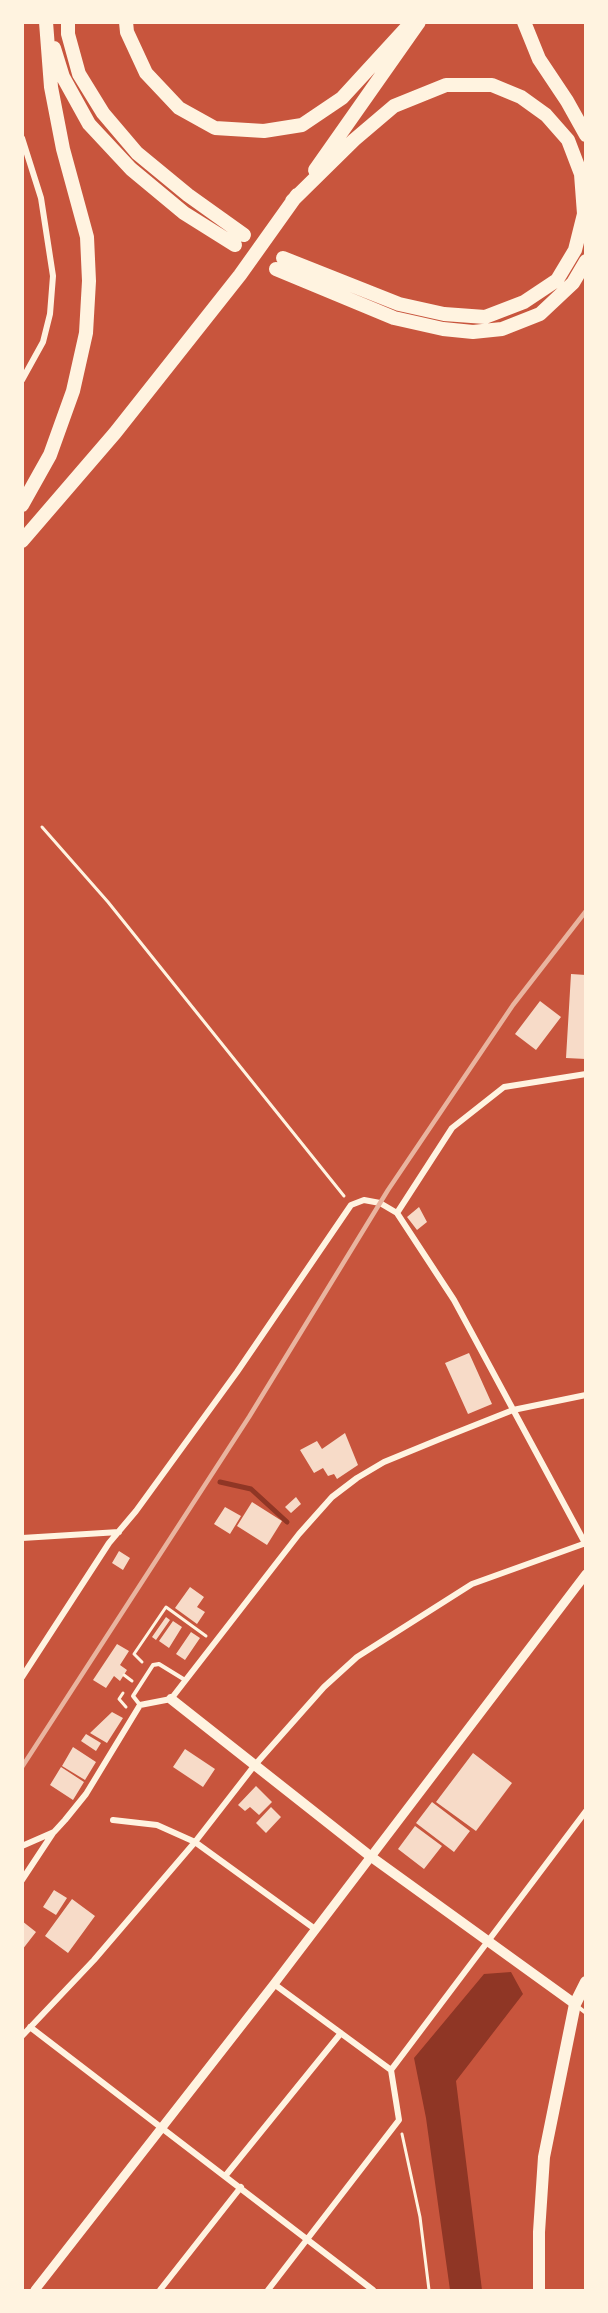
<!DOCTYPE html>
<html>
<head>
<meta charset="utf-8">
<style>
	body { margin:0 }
	#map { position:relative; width:608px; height:2313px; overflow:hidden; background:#c8553d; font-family:"Archivo Narrow",sans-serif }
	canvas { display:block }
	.frame { position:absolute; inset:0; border:24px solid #fff3e0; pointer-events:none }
</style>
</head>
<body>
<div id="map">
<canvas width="608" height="2313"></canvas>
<div class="frame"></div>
</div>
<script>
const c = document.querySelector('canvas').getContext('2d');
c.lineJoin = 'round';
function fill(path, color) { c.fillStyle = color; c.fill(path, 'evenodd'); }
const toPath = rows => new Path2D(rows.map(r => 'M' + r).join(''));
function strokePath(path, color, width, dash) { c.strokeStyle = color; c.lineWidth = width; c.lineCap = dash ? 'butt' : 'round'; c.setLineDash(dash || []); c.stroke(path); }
fill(toPath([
	[511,1972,523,1994,456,2081,482,2290,450,2290,426,2118,414,2058,484,1974]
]), '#8f3625');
strokePath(toPath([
	[220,1482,251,1489,287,1522]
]), '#8f3625', 5);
fill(toPath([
	[571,974,586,975,586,1059,566,1058],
	[540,1001,561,1017,536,1050,515,1034],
	[419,1207,427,1222,417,1230,407,1217],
	[469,1353,492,1404,468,1414,445,1363],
	[345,1433,358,1465,337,1479,334,1474,328,1476,323,1468,314,1473,300,1450,317,1441,322,1449],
	[296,1497,301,1504,291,1513,285,1507],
	[252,1502,282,1521,267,1545,237,1526],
	[225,1507,241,1516,230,1534,214,1524],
	[119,1551,130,1558,123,1570,112,1563],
	[190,1587,204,1597,197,1607,205,1612,197,1624,175,1608],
	[166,1617,170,1620,156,1640,152,1637],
	[173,1621,182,1627,169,1648,159,1641],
	[191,1632,200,1638,185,1660,176,1654],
	[117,1644,129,1651,120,1665,127,1670,120,1681,114,1676,106,1688,93,1680],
	[112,1712,123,1718,107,1743,90,1733],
	[86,1734,101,1743,96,1751,81,1741],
	[73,1747,96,1762,85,1780,62,1766],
	[185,1749,215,1769,203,1787,173,1767],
	[473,1753,512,1783,476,1831,436,1802],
	[61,1767,84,1782,73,1800,50,1785],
	[256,1786,272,1802,259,1815,250,1807,245,1811,238,1805],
	[432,1802,470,1831,454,1852,416,1823],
	[271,1807,281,1817,266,1833,256,1823],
	[415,1826,442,1846,424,1869,398,1849],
	[54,1890,67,1898,56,1915,43,1907],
	[72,1899,95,1916,68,1953,45,1936],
	[22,1921,36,1932,22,1950]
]), '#f7dbc8');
strokePath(toPath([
	[42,827,108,902,344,1196],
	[142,1662,134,1654,166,1607,206,1636],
	[124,1675,132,1681],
	[123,1693,119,1699,126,1707],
	[402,2134,420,2217,429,2290]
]), '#fff3e0', 3);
strokePath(toPath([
	[140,1705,133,1696,153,1665,159,1664,185,1680],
	[577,2006,586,2013]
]), '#fff3e0', 4);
strokePath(toPath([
	[22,138,41,198,53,276,50,314,43,342,22,380],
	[397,1213,452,1128,504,1087,586,1074],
	[22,1538,119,1532],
	[22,1677,109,1543,136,1511,237,1372,351,1205,364,1200,380,1203,397,1213,454,1300,585,1543],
	[113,1820,157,1825,195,1842,315,1929],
	[22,1846,54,1832,65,1820,86,1794,140,1705,171,1699,299,1534,332,1497,357,1478,384,1462,440,1439,513,1410,586,1395],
	[22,1880,53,1833],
	[30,2027,373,2290],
	[22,2036,94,1960,195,1842,254,1766,324,1687,357,1657,472,1584,586,1543],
	[391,2070,586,1811],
	[226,2175,341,2033],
	[160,2290,241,2187],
	[268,2290,399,2120,391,2070,274,1984]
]), '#fff3e0', 6);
strokePath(toPath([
	[35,2290,274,1984,586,1574]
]), '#fff3e0', 9);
strokePath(toPath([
	[171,1699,370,1856,575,2004]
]), '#fff3e0', 10);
strokePath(toPath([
	[539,2290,539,2232,544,2157,575,2004,586,1982]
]), '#fff3e0', 12);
strokePath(toPath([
	[68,22,68,34,79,74,103,113,137,153,188,195,244,235],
	[126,22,127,32,146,73,179,108,215,128,264,131,302,125,342,98,409,25],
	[524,22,539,59,567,101,586,135],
	[54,48,63,77,89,124,131,169,184,213,235,245],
	[315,170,419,22],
	[283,258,399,304,444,314,485,317,524,302,557,280,575,250,584,214,581,174,568,140,546,115,521,97,492,85,446,85,394,106,354,140,292,201],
	[276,269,394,318,443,329,473,332,502,329,540,314,573,283,586,261],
	[22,505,50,455,73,391,86,333,89,281,87,237,63,149,51,87,46,22],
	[22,541,115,433,240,275,297,195]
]), '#fff3e0', 14);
strokePath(toPath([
	[22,1767,249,1417,388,1190,513,1005,586,911]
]), '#e9b49f', 4.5);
</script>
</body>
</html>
